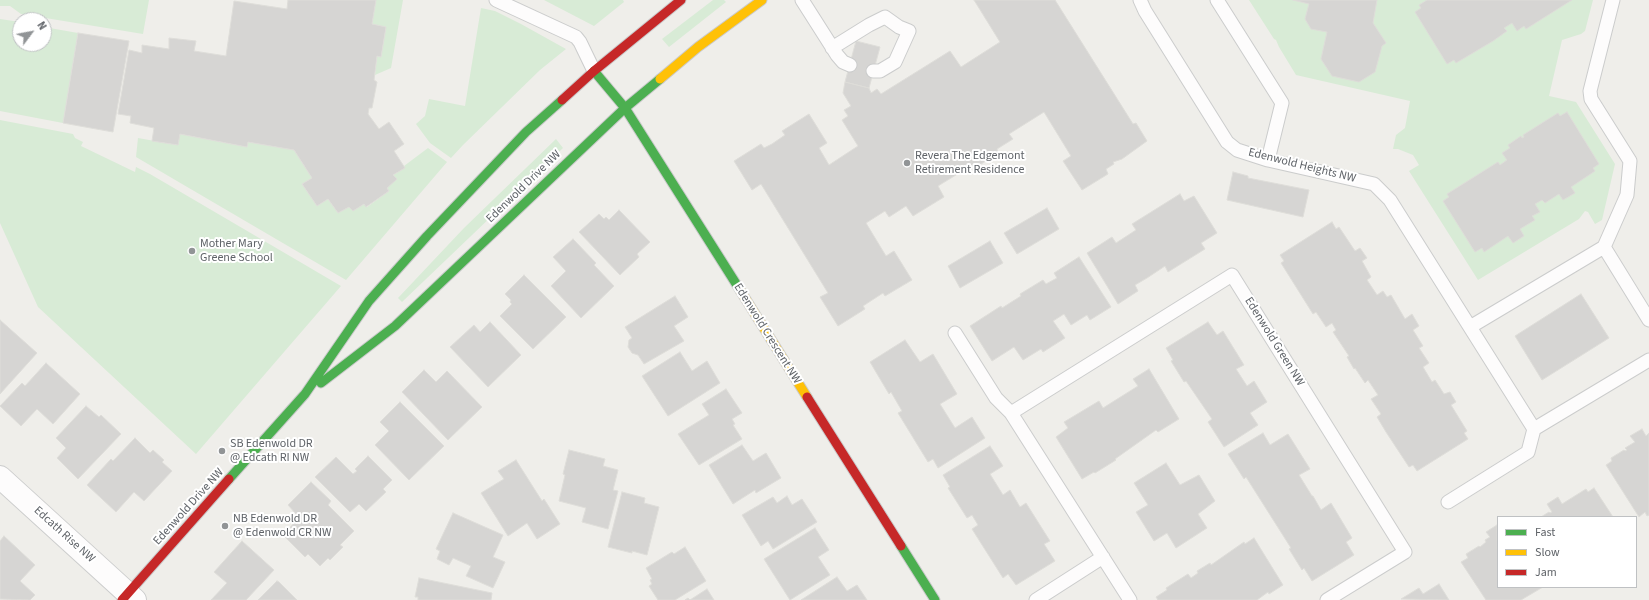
<!DOCTYPE html>
<html>
<head>
<meta charset="utf-8">
<style>
	body { margin:0 }
	#map { position:relative; width:1649px; height:600px; overflow:hidden; background:#efeeea; font-family:"Source Sans 3",sans-serif }
	canvas { display:block }
	.legend { position:absolute; left:1497px; top:516px; width:140px; height:72px; box-sizing:border-box; background:#fff; border:1px solid #bfc1c3; margin:0; padding:5px 7px; list-style:none; font-size:12px; color:#5f6368 }
	.legend li { display:flex; align-items:center; gap:8px; height:20px }
	.legend b { width:20px; border:1px solid #bfc1c3 }
	.north { position:absolute; left:12px; top:12px; width:40px; height:40px; box-sizing:border-box; background:#fff; border:1px solid #bfc1c3; border-radius:50%; rotate:58deg; font-size:11px; font-weight:700; line-height:16px; text-align:center; color:#5f6368 }
	.north::after { content:''; display:block; margin:auto; width:14px; height:18px; background:#919496; clip-path:polygon(50% 0,100% 100%,50% 72%,0 100%) }
</style>
</head>
<body>
<div id="map">
<canvas width="1649" height="600"></canvas>
<ul class="legend">
<li><b style="height:5px;background:#4caf50"></b>Fast</li>
<li><b style="height:5px;background:#ffc107"></b>Slow</li>
<li><b style="height:5px;background:#c62828"></b>Jam</li>
</ul>
<div class="north">N</div>
</div>
<script>
const c = document.querySelector('canvas').getContext('2d');
c.lineJoin = 'round';
function fill(path, color) { c.fillStyle = color; c.fill(path, 'evenodd'); }
const toPath = rows => new Path2D(rows.map(r => 'M' + r).join(''));
function strokePath(path, color, width, dash) { c.strokeStyle = color; c.lineWidth = width; c.lineCap = dash ? 'butt' : 'round'; c.setLineDash(dash || []); c.stroke(path); }
function label(font, color, halo, rows, align = 'center') {
  c.font = font + ' "Source Sans 3",sans-serif'; c.lineWidth = 4; c.setLineDash([]); c.textBaseline = 'middle'; c.strokeStyle = halo; c.fillStyle = color; for (const [text, x, y, turn = 0] of rows) {
    c.save(); c.translate(x, y); c.rotate((+turn || 0) * Math.PI / 180); c.textAlign = isNaN(turn) ? turn : align; if (halo) c.strokeText(text, 0, 0); c.fillText(text, 0, 0); c.restore();
  }
}
fill(toPath([
	[0,0,149,0,143,34,21,14,10,6,0,6],
	[376,0,403,0,391,68,375,75,377,56,381,57,386,27,372,24],
	[544,0,623,0,624,2,594,26],
	[713,0,724,0,726,2,669,47,662,39],
	[1249,0,1593,0,1585,31,1581,34,1562,40,1549,96,1576,102,1615,164,1602,220,1595,224,1588,212,1585,211,1579,219,1478,280,1409,171,1419,165,1413,155,1398,149,1393,149,1396,135,1405,128,1410,101,1296,75,1279,47,1276,40,1274,39],
	[481,8,495,11,521,24,566,49,540,70,463,145,451,158,430,143,416,124,425,116,429,99,465,106],
	[0,19,20,22,20,44,44,44,44,27,78,33,63,123,0,111],
	[0,120,73,134,75,138,83,142,81,146,135,172,136,167,150,174,341,286,196,454,38,307,0,223],
	[180,134,247,147,248,142,294,150,312,178,302,184,317,206,328,199,338,213,349,207,353,211,364,204,367,207,389,191,387,188,393,175,405,168,404,166,428,148,447,162,346,280,136,157,138,138,177,145],
	[556,139,563,148,402,302,398,298,464,228]
]), '#d8ebd6');
const building = toPath([
	[288,0,376,0,372,24,386,27,381,57,377,56,374,80,377,82,372,108,369,108,368,114,379,129,389,122,404,144,394,151,405,168,393,175,397,179,387,188,389,191,366,207,364,204,353,211,349,207,338,213,328,199,317,206,302,184,312,178,294,150,248,142,247,147,180,134,178,145,152,141,154,128,130,123,131,116,118,114,129,50,142,53,142,45,169,49,169,38,196,41,194,51,226,56,234,1,287,9,288,0],
	[974,0,1055,0,1133,124,1136,123,1147,141,1122,159,1113,162,1114,164,1106,169,1108,174,1082,190,1063,161,1071,156,1044,112,1009,134,1013,139,997,149,998,153,972,170,969,167,938,186,944,197,913,216,906,206,889,217,885,211,866,223,886,256,894,251,912,280,885,296,883,293,863,306,865,309,838,326,820,297,828,293,761,184,752,190,734,161,761,144,764,148,772,144,785,135,782,131,809,114,827,143,819,148,829,165,858,146,842,120,848,116,844,110,851,106,843,93,845,82,869,88,871,93,877,89,881,94,950,51,961,67,1000,42,974,0],
	[1293,0,1377,0,1373,23,1386,43,1382,46,1375,72,1359,82,1332,76,1321,59,1327,32,1311,29,1305,19,1309,4,1293,0],
	[1427,0,1572,0,1526,29,1524,26,1517,31,1512,23,1504,28,1507,31,1493,41,1456,63,1454,60,1447,64,1415,12,1421,8,1419,5,1427,0],
	[78,33,129,41,113,132,63,123,78,33],
	[856,41,880,47,869,88,845,82,856,41],
	[1567,112,1599,164,1593,168,1595,171,1571,187,1575,193,1563,200,1559,194,1545,203,1542,200,1535,204,1540,212,1532,216,1535,220,1520,229,1524,236,1513,243,1508,236,1484,252,1482,248,1475,252,1443,201,1449,197,1447,194,1498,162,1500,165,1507,160,1502,153,1510,148,1508,145,1521,136,1522,138,1524,137,1523,135,1558,113,1560,116,1567,112],
	[1233,172,1248,176,1248,178,1309,190,1303,217,1227,200,1233,172],
	[1180,194,1184,201,1194,196,1217,233,1201,243,1205,249,1168,272,1165,266,1147,278,1135,285,1138,291,1118,304,1087,253,1112,237,1116,243,1136,230,1132,224,1180,194],
	[1047,208,1059,229,1017,254,1004,233,1047,208],
	[619,210,650,242,637,254,639,257,620,275,579,232,599,214,604,219,606,217,609,220,619,210],
	[1332,222,1336,229,1339,227,1355,251,1360,248,1367,258,1362,261,1371,277,1367,280,1377,295,1383,291,1387,297,1391,295,1405,319,1412,314,1419,326,1413,330,1423,346,1419,348,1429,363,1423,367,1432,382,1435,380,1444,394,1450,392,1456,402,1451,405,1467,431,1464,433,1468,439,1417,471,1413,465,1409,467,1386,432,1377,417,1381,414,1371,399,1378,395,1368,380,1365,383,1355,368,1354,369,1347,357,1349,356,1333,332,1336,330,1332,323,1326,327,1316,312,1313,314,1281,263,1284,261,1280,255,1332,222],
	[573,239,596,263,594,265,614,286,581,318,551,286,566,271,553,257,573,239],
	[990,241,1003,263,960,288,948,266,990,241],
	[1079,257,1111,307,1090,320,1087,315,1071,325,1064,314,1053,321,1065,338,1043,352,1041,349,1023,360,1014,347,992,361,970,326,1001,306,1002,308,1021,296,1020,294,1043,280,1046,284,1057,278,1054,273,1079,257],
	[524,275,566,317,533,349,500,316,512,304,510,302,511,300,505,294,524,275],
	[1581,294,1609,338,1542,380,1515,336,1581,294],
	[675,296,688,317,674,326,684,341,644,364,638,355,632,353,628,347,629,340,632,338,625,327,675,296],
	[0,320,37,353,0,394,0,320],
	[490,322,521,355,488,387,450,347,474,325,480,332,490,322],
	[1208,322,1217,335,1223,331,1244,365,1236,369,1247,386,1254,381,1267,402,1250,413,1258,425,1224,447,1208,422,1212,419,1186,381,1184,382,1171,361,1173,360,1166,348,1208,322],
	[905,340,920,362,933,354,957,394,940,404,955,428,972,417,985,438,938,468,933,459,928,462,898,413,902,411,891,392,889,394,870,362,905,340],
	[680,352,692,371,707,361,720,383,668,416,642,376,680,352],
	[46,363,80,394,53,424,37,409,21,426,0,406,22,383,25,386,46,363],
	[1149,369,1179,419,1158,432,1156,430,1115,459,1116,460,1095,473,1094,472,1082,479,1056,437,1068,428,1064,422,1099,401,1103,408,1138,386,1133,379,1149,369],
	[424,370,436,382,447,371,482,407,448,440,402,392,424,370],
	[726,389,742,413,732,419,735,424,733,425,742,439,699,465,678,434,709,415,702,404,726,389],
	[400,402,444,446,409,480,375,445,389,431,380,422,400,402],
	[86,406,99,417,101,415,121,434,78,479,57,458,66,448,56,438,86,406],
	[1642,429,1646,436,1649,433,1649,515,1647,516,1645,512,1639,517,1606,465,1612,461,1611,458,1624,450,1625,451,1627,450,1625,448,1635,442,1630,436,1642,429],
	[1263,433,1270,445,1288,434,1310,469,1299,475,1312,496,1313,496,1321,510,1331,503,1352,538,1346,542,1354,555,1312,581,1304,568,1302,570,1289,549,1291,548,1246,477,1244,479,1228,454,1263,433],
	[135,438,150,453,153,450,164,460,162,462,172,471,144,501,134,492,116,512,87,485,111,459,113,461,135,438],
	[742,445,753,461,766,453,781,478,756,493,755,490,733,504,709,465,742,445],
	[990,446,1003,466,990,474,1003,495,1010,490,1020,507,1026,503,1050,541,1044,544,1055,561,1016,585,1008,574,1003,578,972,529,978,525,972,515,967,518,948,488,950,487,943,475,990,446],
	[569,450,605,459,603,466,618,470,613,490,618,491,608,529,582,522,586,508,559,501,565,475,563,474,569,450],
	[368,456,392,480,383,489,386,492,366,511,359,504,350,512,315,477,336,457,353,474,357,471,355,469,368,456],
	[516,460,542,501,544,499,560,524,537,539,527,523,508,536,481,493,504,479,498,471,516,460],
	[1166,463,1180,485,1199,475,1215,501,1198,514,1207,528,1176,548,1167,533,1154,541,1136,512,1148,505,1134,483,1166,463],
	[311,482,331,501,328,505,354,531,340,545,343,547,330,560,328,558,320,566,308,554,305,557,283,535,295,522,291,519,296,514,288,505,311,482],
	[1594,488,1613,517,1541,517,1549,512,1550,513,1552,512,1547,504,1558,497,1562,504,1586,489,1588,492,1594,488],
	[622,492,645,498,644,503,659,507,647,555,632,551,632,553,608,547,622,492],
	[787,496,792,505,802,499,817,522,773,549,768,541,761,546,742,515,773,497,777,503,787,496],
	[453,513,503,535,493,557,505,562,493,588,466,576,471,566,453,558,449,565,437,559,440,551,436,549,453,513],
	[1497,525,1498,587,1543,587,1521,600,1486,600,1461,562,1468,558,1466,554,1479,546,1480,547,1486,542,1485,540,1490,537,1486,532,1497,525],
	[815,528,829,550,818,557,830,575,790,600,764,559,815,528],
	[4,536,35,565,20,581,35,595,30,600,0,599,0,541,4,536],
	[1254,538,1283,585,1269,594,1268,592,1257,600,1158,600,1156,597,1167,590,1166,588,1188,574,1191,578,1198,573,1197,571,1210,563,1211,565,1244,542,1245,544,1254,538],
	[242,541,274,570,246,600,211,600,227,583,214,572,242,541],
	[685,547,706,581,675,600,658,600,649,586,652,584,650,580,652,579,646,568,672,552,674,554,685,547],
	[837,577,847,591,857,585,867,600,801,600,837,577],
	[419,578,492,593,491,600,418,600,418,597,415,597,419,578],
	[277,581,279,582,297,600,258,600,277,581],
	[1439,584,1449,600,1401,599,1419,588,1423,594,1439,584],
	[707,589,714,600,685,600,688,598,690,600,707,589]
]);
fill(building, '#d6d5d3');
strokePath(building, '#deddd9', 1);
const lane = toPath([
	[496,0,576,37,580,42,594,71],
	[802,0,837,55,843,62,850,65],
	[1140,0,1145,11,1227,142,1237,150,1268,160,1374,184,1390,200,1534,429,1649,360],
	[1217,0,1282,103,1268,160],
	[1613,0,1590,91,1591,99,1630,161,1627,195,1604,247,1649,320],
	[832,48,869,25,885,17,899,27,909,31,895,62,880,71,873,71],
	[1470,327,1604,247],
	[955,333,996,398,1011,413],
	[1448,502,1528,452,1534,429],
	[1036,600,1103,557],
	[1130,600,1011,413,1232,275,1405,552,1327,600]
]);
const street = toPath([
	[0,477,135,600]
]);
const fast = toPath([
	[594,71,625,108,740,290],
	[321,383,395,326,625,108,660,79],
	[229,479,305,394,369,301,427,236,526,132,562,100],
	[901,546,935,600]
]);
const slow = toPath([
	[660,79,698,47,762,0],
	[740,290,807,397]
]);
const jam = toPath([
	[562,100,594,71,681,0],
	[807,397,901,546],
	[122,600,229,479]
]);
strokePath(lane, '#cbcccc', 15);
strokePath(street, '#cbcccc', 24);
strokePath(fast, '#cacacb', 11);
strokePath(slow, '#cacacb', 11);
strokePath(jam, '#cacacb', 11);
strokePath(lane, '#fdfcfc', 13);
strokePath(street, '#fdfcfc', 22);
strokePath(fast, '#4caf50', 9);
strokePath(slow, '#ffc107', 9);
strokePath(jam, '#c62828', 9);
for (const [x, y, r, color] of [
	[907,163,4,"#919496"],
	[192,251,4,"#919496"],
	[222,451,4,"#919496"],
	[225,526,4,"#919496"]
]) { const dot = new Path2D(); dot.arc(x, y, r, 0, 2 * Math.PI); c.fillStyle = color; c.fill(dot); strokePath(dot, '#fff', 1.5); }
label('12px', '#5f6368', '#fff', [
	["Revera The Edgemont",915,156],
	["Retirement Residence",915,170],
	["Mother Mary",200,244],
	["Greene School",200,258],
	["SB Edenwold DR",230,444],
	["@ Edcath RI NW",230,458],
	["NB Edenwold DR",233,519],
	["@ Edenwold CR NW",233,533]
], 'left');
label('12px', '#5f6368', '#fff', [
	["Edenwold Heights NW",1302,166,14],
	["Edenwold Drive NW",524,187,-44],
	["Edenwold Crescent NW",767,334,58],
	["Edenwold Green NW",1274,342,58],
	["Edenwold Drive NW",189,507,-48],
	["Edcath Rise NW",64,535,42]
]);
</script>
</body>
</html>
